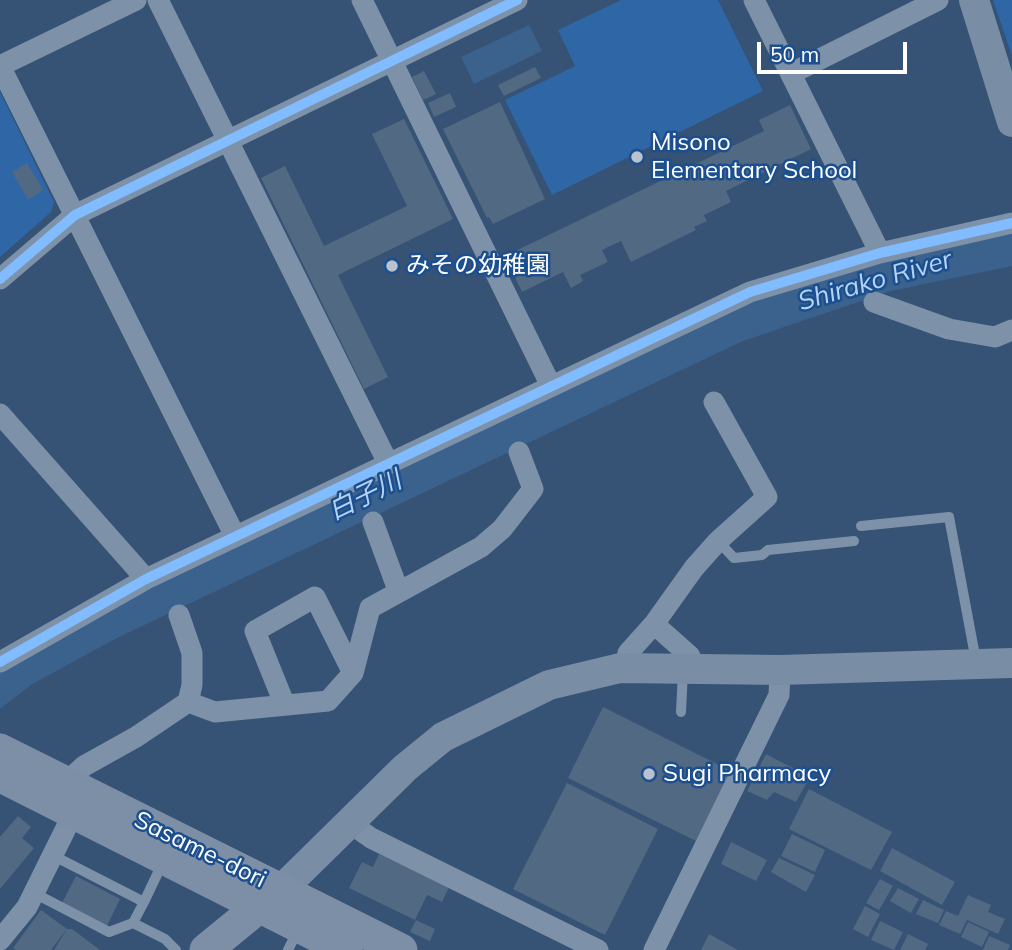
<!DOCTYPE html>
<html>
<head>
<meta charset="utf-8">
<style>
	body { margin:0 }
	#map { position:relative; width:1012px; height:950px; overflow:hidden; background:#365274; font-family:Mulish,sans-serif }
	canvas { display:block }
	.scale { position:absolute; left:757px; top:42px; width:150px; height:32px; box-sizing:border-box; border:4px solid #fff; border-top:0; padding-left:9px; font-size:21px; line-height:24px; white-space:nowrap; color:#fff; -webkit-text-stroke:5px #1b4f8f; paint-order:stroke }
</style>
</head>
<body>
<div id="map">
<canvas width="1012" height="950"></canvas>
<div class="scale">50 m</div>
</div>
<script>
const c = document.querySelector('canvas').getContext('2d');
c.lineJoin = 'round';
function fill(path, color) { c.fillStyle = color; c.fill(path, 'evenodd'); }
const toPath = rows => new Path2D(rows.map(r => 'M' + r).join(''));
function strokePath(path, color, width, dash) { c.strokeStyle = color; c.lineWidth = width; c.lineCap = dash ? 'butt' : 'round'; c.setLineDash(dash || []); c.stroke(path); }
function label(font, color, halo, rows, align = 'center') {
  c.font = font + ' Mulish,"Noto Sans JP",sans-serif'; c.lineWidth = 5; c.setLineDash([]); c.textBaseline = 'middle'; c.strokeStyle = halo; c.fillStyle = color; for (const [text, x, y, turn = 0] of rows) {
    c.save(); c.translate(x, y); c.rotate((+turn || 0) * Math.PI / 180); c.textAlign = isNaN(turn) ? turn : align; if (halo) c.strokeText(text, 0, 0); c.fillText(text, 0, 0); c.restore();
  }
}
fill(toPath([
	[621,0,718,0,763,91,552,195,505,100,575,66,558,30],
	[993,0,1012,0,1012,56],
	[0,92,54,202,51,212,0,257]
]), '#2f66a5');
fill(toPath([
	[529,25,542,51,474,84,461,57],
	[1012,234,1012,266,891,291,743,341,115,639,31,685,0,709,0,668,102,610,726,312,805,283,943,245]
]), '#3b618d');
fill(toPath([
	[535,67,541,78,504,96,498,85],
	[424,71,436,94,423,100,412,77],
	[450,93,456,107,434,117,428,103],
	[500,102,545,199,493,224,489,217,487,218,443,129],
	[790,105,811,149,726,191,731,202,704,215,707,221,694,227,696,230,631,262,621,241,602,250,608,262,580,275,583,281,571,288,563,272,522,292,505,256,764,131,759,120],
	[404,119,453,219,338,275,388,377,364,389,261,178,285,166,324,246,407,206,372,134],
	[27,163,43,190,28,200,12,172],
	[603,707,731,771,696,841,568,778],
	[766,754,810,777,796,802,774,792,767,800,747,791],
	[567,783,658,829,605,935,513,889],
	[809,789,892,832,871,870,789,829],
	[18,816,31,827,22,838,34,848,0,889,0,837],
	[792,834,825,850,815,872,781,856],
	[731,842,767,860,756,881,721,864],
	[892,848,955,882,942,905,880,871],
	[379,854,449,887,442,902,427,895,415,920,349,888,362,862,373,867],
	[779,858,815,875,806,892,771,872],
	[76,876,120,899,107,926,62,903],
	[880,879,893,886,879,910,866,903],
	[898,888,919,899,911,913,890,901],
	[968,895,991,905,988,912,1005,919,998,934,967,920,960,934,939,925,946,911,958,916],
	[923,900,944,910,938,923,916,914],
	[865,906,880,914,868,937,853,929],
	[41,910,67,929,72,929,100,950,54,950,67,929,51,950,16,950,13,948],
	[416,920,435,929,430,941,410,932],
	[880,921,903,932,894,950,871,940],
	[968,922,989,932,982,947,961,937],
	[709,934,738,950,701,950],
	[908,934,928,944,925,950,900,950],
	[989,936,1010,945,1008,950,983,950]
]), '#526984');
strokePath(toPath([
	[861,526,949,517,976,661],
	[718,541,734,558,762,555,768,550,854,541],
	[681,712,683,671],
	[52,855,144,902,163,862],
	[34,893,109,932,133,923,144,902],
	[133,923,165,939,176,950],
	[288,950,298,930]
]), '#7d92a8', 10);
strokePath(toPath([
	[158,0,388,463],
	[362,0,551,386],
	[754,0,880,253],
	[0,66,235,536],
	[0,66,136,0],
	[792,73,938,0],
	[0,279,75,215,517,0],
	[874,302,949,329,995,337,1012,330],
	[0,414,146,579],
	[373,522,398,590],
	[179,615,192,653,192,685,188,702],
	[654,624,690,656,691,668],
	[0,662,146,579,750,292,880,253,1012,223],
	[626,668,628,653,654,624,694,568,718,541,767,497,714,402],
	[284,703,255,631,315,597,353,673],
	[66,783,84,766,136,737,188,702,215,712,328,701,353,673,370,608,481,547,502,529,533,489,519,452],
	[350,823,371,838,598,950],
	[0,940,27,907,73,814],
	[654,950,779,695,780,670]
]), '#7d92a8', 21);
strokePath(toPath([
	[974,0,1012,122],
	[281,890,405,768,443,737,549,685,620,668,780,670,1012,663]
]), '#798da4', 30);
strokePath(toPath([
	[0,750,401,950],
	[7,779,346,950],
	[206,950,272,896]
]), '#7d8ea7', 33);
strokePath(toPath([
	[0,279,75,215,517,0],
	[0,662,146,579,750,292,880,253,1012,223]
]), '#80bcff', 10);
for (const [x, y, r, color] of [
	[637,157,7,"#b9c2ce"],
	[392,266,7,"#b9c2ce"],
	[649,774,7,"#b9c2ce"]
]) { const dot = new Path2D(); dot.arc(x, y, r, 0, 2 * Math.PI); c.fillStyle = color; c.fill(dot); strokePath(dot, '#1b4f8f', 2.5); }
label('24px', '#fff', '#1b4f8f', [
	["Misono",651,143],
	["Elementary School",651,171],
	["みその幼稚園",406,266],
	["Sugi Pharmacy",663,774]
], 'left');
label('24px', '#fff', '#1b4f8f', [
	["Sasame-dori",200,850,26]
]);
label('italic 26px', '#b5d3f5', '#1b4f8f', [
	["Shirako River",875,281,-16],
	["白子川",365,496,-26]
]);
</script>
</body>
</html>
